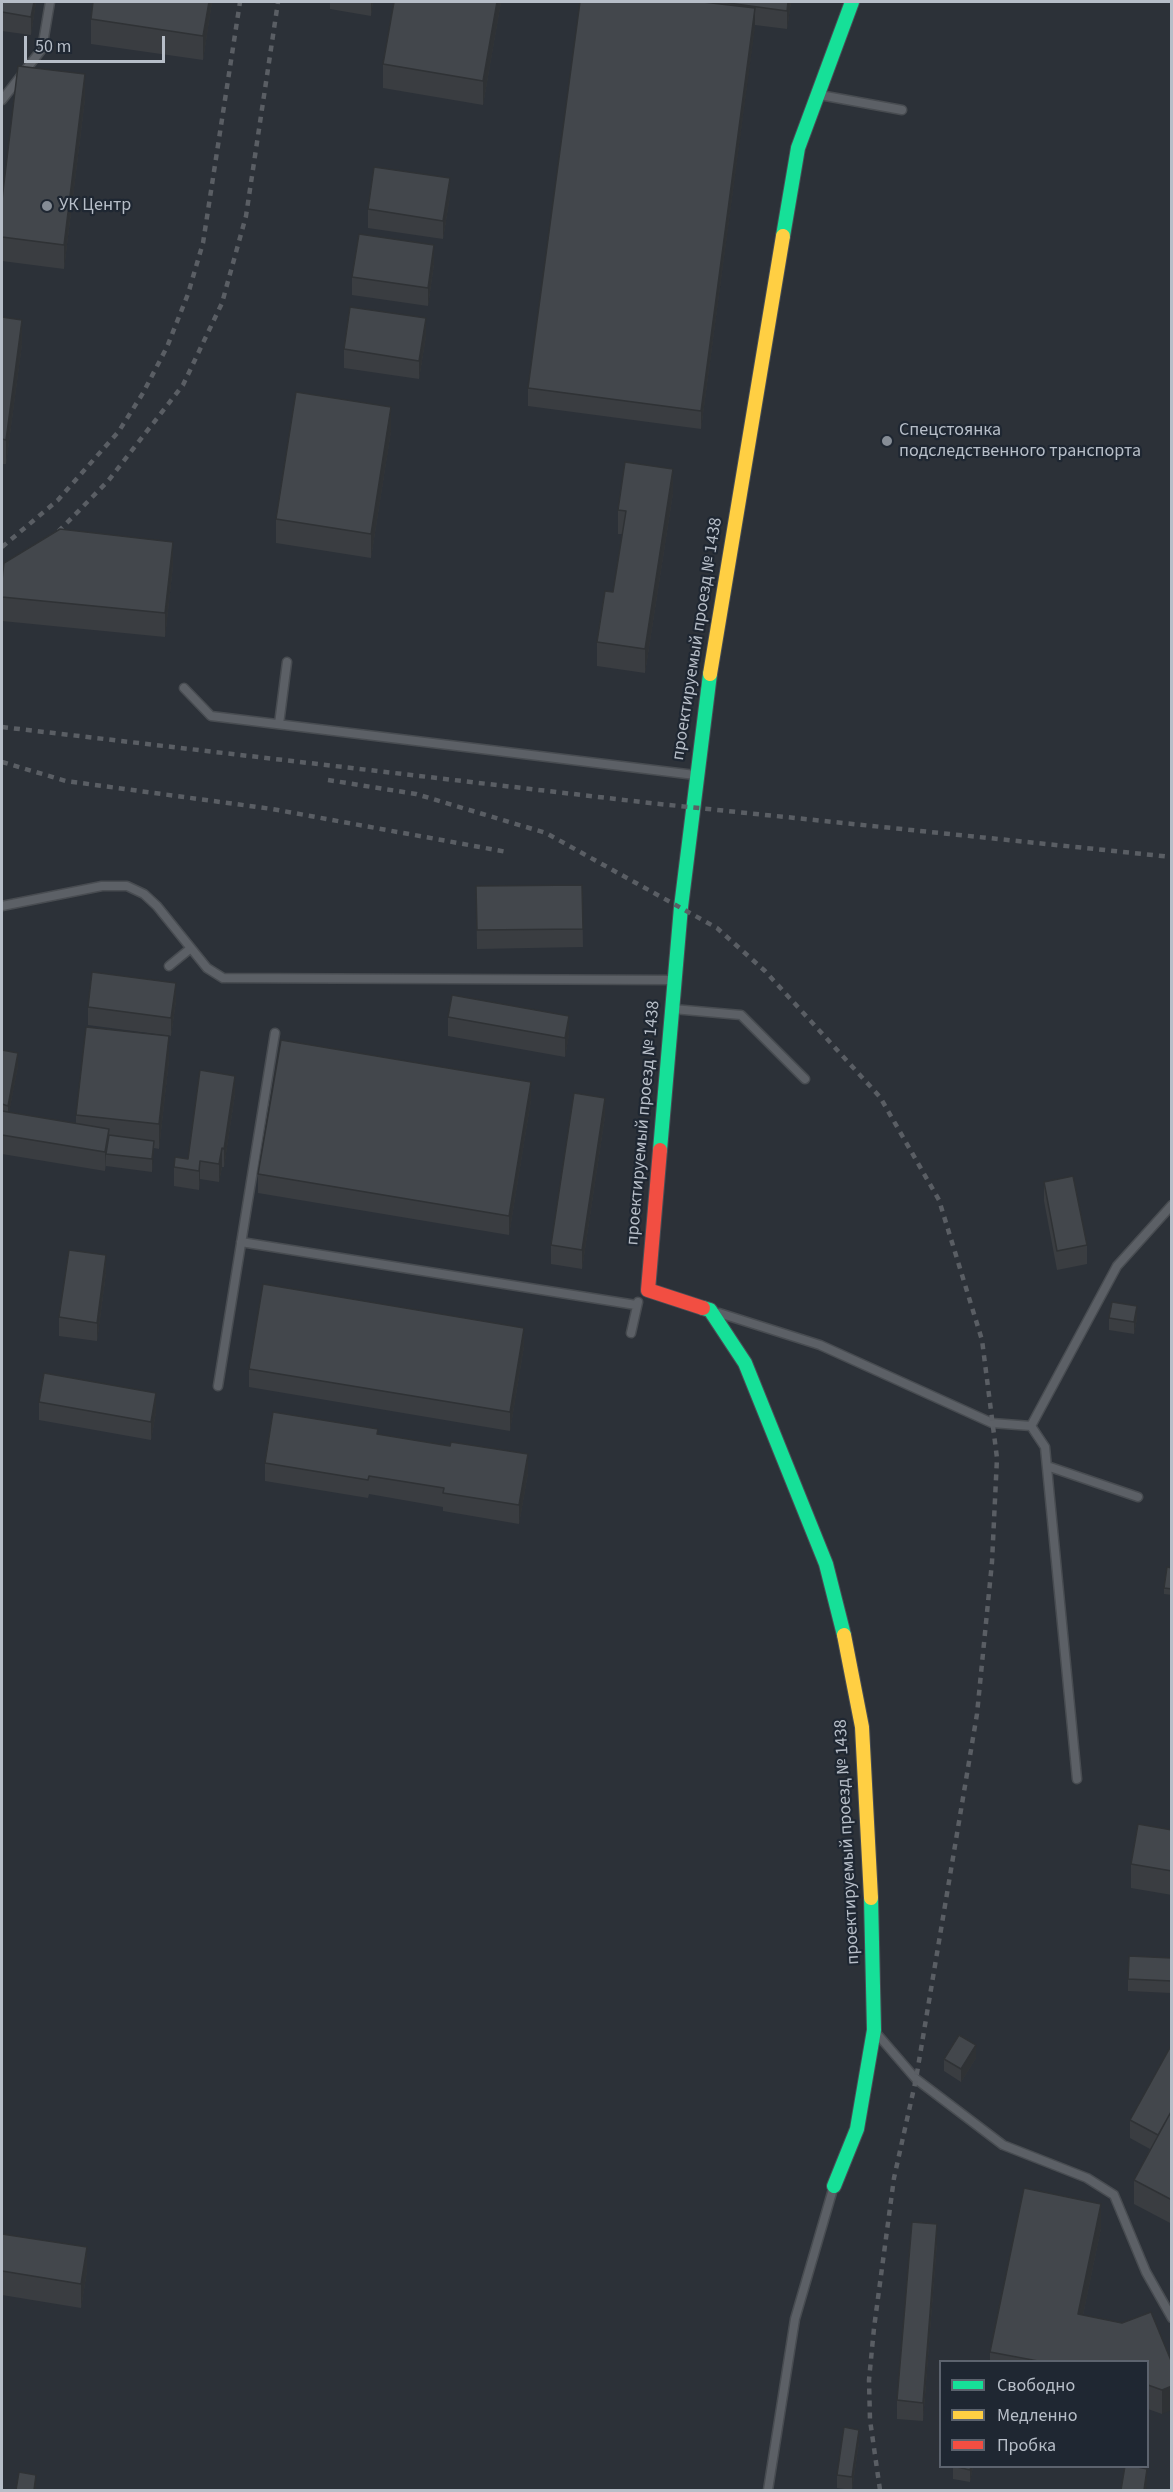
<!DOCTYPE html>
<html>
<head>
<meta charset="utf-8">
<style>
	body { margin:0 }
	#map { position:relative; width:1173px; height:2492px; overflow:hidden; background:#2c3138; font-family:"Source Sans 3",sans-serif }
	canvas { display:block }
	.frame { position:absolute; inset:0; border:3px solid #b7bec8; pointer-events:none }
	.legend { position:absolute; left:939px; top:2360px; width:210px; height:108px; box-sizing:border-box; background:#1f2732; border:2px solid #5c636e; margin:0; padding:8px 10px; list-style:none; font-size:18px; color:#b7bec8 }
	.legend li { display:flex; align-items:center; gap:12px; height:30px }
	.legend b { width:30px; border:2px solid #5c636e }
	.scale { position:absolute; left:24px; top:36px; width:141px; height:27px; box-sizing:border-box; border:3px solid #b7bec8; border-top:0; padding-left:8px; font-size:18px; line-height:21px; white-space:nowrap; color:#b7bec8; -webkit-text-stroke:4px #1f2732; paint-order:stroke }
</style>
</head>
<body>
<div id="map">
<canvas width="1173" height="2492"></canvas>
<div class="frame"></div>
<ul class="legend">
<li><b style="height:8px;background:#16e098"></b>Свободно</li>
<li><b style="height:8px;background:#ffcf43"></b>Медленно</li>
<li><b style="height:8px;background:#f24e42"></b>Пробка</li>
</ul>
<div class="scale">50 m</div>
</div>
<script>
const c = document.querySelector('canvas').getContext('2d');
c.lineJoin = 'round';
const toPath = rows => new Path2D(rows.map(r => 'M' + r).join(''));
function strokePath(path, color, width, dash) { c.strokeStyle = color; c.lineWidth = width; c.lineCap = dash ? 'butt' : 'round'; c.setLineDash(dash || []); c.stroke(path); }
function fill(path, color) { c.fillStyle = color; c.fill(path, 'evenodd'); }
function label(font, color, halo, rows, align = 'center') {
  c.font = font + ' "Source Sans 3",sans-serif'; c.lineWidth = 4.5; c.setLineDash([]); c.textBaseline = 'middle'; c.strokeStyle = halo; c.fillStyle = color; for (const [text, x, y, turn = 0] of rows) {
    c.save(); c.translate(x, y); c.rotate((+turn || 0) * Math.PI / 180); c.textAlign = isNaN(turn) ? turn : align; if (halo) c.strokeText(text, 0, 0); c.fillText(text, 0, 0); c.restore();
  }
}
const lane = toPath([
	[820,95,902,110],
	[2,100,42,49,50,2],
	[184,688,211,716,695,775],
	[279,724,287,662],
	[2,906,102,886,127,886,144,894,157,906,207,968,223,978,674,980],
	[169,966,191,948],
	[673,1009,741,1015,805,1079],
	[241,1242,636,1305],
	[719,1313,820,1345,992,1423,1031,1426,1117,1266,1172,1205],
	[631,1333,638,1302],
	[218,1386,275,1033],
	[1031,1426,1045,1447,1077,1779],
	[1047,1466,1138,1497],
	[878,2035,916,2079,1003,2145,1087,2178,1114,2195,1146,2272,1172,2318],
	[768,2490,795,2319,833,2189]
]);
const fast = toPath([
	[783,236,798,148,852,2],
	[660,1150,681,907,710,674],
	[703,1308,710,1310,745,1363,826,1564,844,1635],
	[834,2186,857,2129,874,2030,871,1898]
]);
const slow = toPath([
	[710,674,783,236],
	[844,1635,862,1727,871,1898]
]);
const jam = toPath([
	[660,1150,648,1290,703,1308]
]);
strokePath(lane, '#484c51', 11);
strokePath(fast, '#494e55', 16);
strokePath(slow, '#494e55', 16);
strokePath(jam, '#494e55', 16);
strokePath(lane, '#5c6066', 8);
strokePath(fast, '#16e098', 14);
strokePath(slow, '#ffcf43', 14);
strokePath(jam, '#f24e42', 14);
strokePath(toPath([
	[50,540,108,481,183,385,222,303,246,216,278,2],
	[2,547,58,500,119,431,143,393,167,347,188,294,203,243,240,2],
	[2,727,650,803,1172,857],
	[2,762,66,781,272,809,507,852],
	[328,780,416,794,546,833,717,928,765,971,880,1097,939,1200,982,1340,997,1458,992,1562,977,1714,916,2079,894,2178,874,2328,869,2380,870,2420,880,2490]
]), '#5a5e64', 4.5, [6, 6]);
fill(toPath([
	[2,2,36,2,31,35,2,31],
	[93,2,212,2,203,60,91,44,91,19],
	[330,2,373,2,371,16,330,9],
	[394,2,501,2,483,105,383,88,383,64],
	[580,2,791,2,787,29,755,25,701,429,528,406,528,388],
	[85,99,64,269,2,261,2,200],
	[450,196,443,239,368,228,368,209],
	[434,264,428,306,352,295,352,277],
	[2,317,22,344,6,464,2,464],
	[426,336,419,379,344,368,344,349],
	[391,431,371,558,276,543,276,519],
	[673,493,645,673,597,666,597,642,613,592,622,534,618,534,618,510],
	[173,566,165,637,2,621,2,580],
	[582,885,583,947,477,949,476,886],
	[176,1001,171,1036,88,1025,88,1007],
	[448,1017,569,1034,565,1057,448,1036],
	[2,1050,18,1066,9,1112,76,1123,76,1115,169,1060,159,1149,154,1148,152,1172,106,1166,106,1165,105,1171,2,1154],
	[235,1094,224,1167,222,1167,219,1182,200,1179,199,1190,174,1186,174,1167,188,1159],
	[531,1100,509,1235,258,1193,258,1174],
	[605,1116,582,1269,551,1264,551,1245],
	[1044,1182,1087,1245,1087,1264,1057,1270,1044,1201],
	[106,1273,97,1341,59,1336,59,1317],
	[1109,1318,1137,1318,1134,1334,1109,1330],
	[524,1346,510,1431,249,1387,249,1369],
	[39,1402,156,1412,151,1440,39,1420],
	[378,1434,528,1473,519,1524,443,1511,443,1507,369,1494,368,1498,265,1481,265,1463],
	[1172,1568,1172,1595,1164,1594,1164,1588],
	[1172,1830,1172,1895,1131,1888,1131,1864],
	[1172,1958,1172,1993,1128,1991,1128,1979],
	[1172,2044,1172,2224,1134,2204,1134,2180,1150,2149,1130,2138,1130,2120],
	[976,2058,961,2082,944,2071,944,2059],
	[1101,2228,1083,2315,1172,2363,1162,2414,1148,2409,1148,2361,990,2361,990,2352],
	[2,2234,87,2271,81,2308,2,2295],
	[937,2242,923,2421,897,2419,897,2400],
	[859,2442,852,2490,837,2488,837,2475],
	[953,2466,973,2466,970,2482,953,2479]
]), '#3a3d41');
fill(toPath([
	[34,2,36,2,31,35,31,17],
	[209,2,212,2,203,60,203,36],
	[371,2,373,2,371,16],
	[497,2,501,2,483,105,483,81],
	[788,2,791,2,787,29,787,11],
	[755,8,755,27,701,429,701,411],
	[85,74,85,99,64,269,64,245],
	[450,178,450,196,443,239,443,221],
	[434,245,434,264,428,306,428,288],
	[426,318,426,336,419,379,419,361],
	[22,320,22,344,6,464,6,440],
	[391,407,391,431,371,558,371,534],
	[673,469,673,493,645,673,645,649],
	[173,542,173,566,165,637,165,613],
	[176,983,176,1001,171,1036,171,1018],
	[569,1016,569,1034,565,1057,565,1038],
	[169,1036,169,1060,159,1149,159,1124],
	[18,1053,18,1066,8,1118,8,1106],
	[235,1076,235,1094,224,1167,224,1149],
	[531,1082,531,1100,509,1235,509,1216],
	[605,1098,605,1116,582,1269,582,1250],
	[109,1129,109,1147,106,1154,105,1171,105,1152],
	[154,1141,154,1154,152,1172,152,1159],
	[222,1148,222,1167,219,1182,219,1164],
	[200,1161,200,1179,199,1190,199,1171],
	[106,1255,106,1273,97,1341,97,1323],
	[1137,1306,1137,1318,1134,1334,1134,1322],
	[524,1328,524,1346,510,1431,510,1412],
	[156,1393,156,1412,151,1440,151,1422],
	[528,1454,528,1473,519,1524,519,1505],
	[976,2045,976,2058,961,2082,961,2069],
	[1101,2204,1101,2228,1078,2339,1078,2314],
	[937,2224,937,2242,923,2421,923,2403],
	[87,2247,87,2271,81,2308,81,2284],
	[1172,2386,1172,2410,1162,2414,1162,2390],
	[859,2430,859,2442,852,2490,852,2477],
	[971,2466,973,2466,970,2482,970,2470],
	[1147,2469,1147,2481,1146,2490,1144,2490],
	[36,2475,36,2490,34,2490]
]), '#2f3235');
const building = toPath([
	[2,2,34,2,31,17,2,12,2,2],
	[93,2,209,2,203,36,91,19,93,2],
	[394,2,497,2,483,81,383,64,394,2],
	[580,2,703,2,755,8,701,411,528,388,580,2],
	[721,2,788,2,787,11,721,2],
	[18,66,85,74,64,245,2,237,2,200,18,66],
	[374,167,450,178,443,221,368,209,374,167],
	[359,234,434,245,428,288,352,277,359,234],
	[350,307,426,318,419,361,344,349,350,307],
	[2,317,22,320,6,440,2,439,2,317],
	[296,392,391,407,371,534,276,519,296,392],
	[625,462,673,469,645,649,597,642,605,591,613,592,626,511,618,510,625,462],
	[60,529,173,542,165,613,2,597,2,580,4,563,60,529],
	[582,885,583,929,477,930,476,886,582,885],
	[92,972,176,983,171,1018,88,1007,92,972],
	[452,995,569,1016,565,1038,448,1017,452,995],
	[86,1027,169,1036,159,1124,76,1115,86,1027],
	[281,1040,531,1082,509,1216,258,1174,281,1040],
	[2,1050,18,1053,8,1106,2,1104,2,1050],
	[200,1070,235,1076,224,1149,222,1148,219,1164,200,1161,199,1171,174,1167,175,1157,188,1159,200,1070],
	[574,1093,605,1098,582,1250,551,1245,574,1093],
	[2,1111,109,1129,105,1152,2,1135,2,1111],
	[109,1135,154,1141,152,1159,106,1154,109,1135],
	[1073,1176,1087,1245,1057,1251,1044,1182,1073,1176],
	[69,1250,106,1255,97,1323,59,1317,69,1250],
	[263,1284,524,1328,510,1412,249,1369,263,1284],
	[1112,1302,1137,1306,1134,1322,1109,1318,1112,1302],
	[44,1373,156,1393,151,1422,39,1402,44,1373],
	[273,1412,378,1429,377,1434,450,1446,451,1442,528,1454,519,1505,443,1493,444,1488,369,1476,368,1480,265,1463,273,1412],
	[1167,1567,1172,1568,1172,1589,1164,1588,1167,1567],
	[1138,1824,1172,1830,1172,1871,1131,1864,1138,1824],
	[1129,1956,1172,1958,1172,1981,1128,1979,1129,1956],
	[959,2035,976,2045,961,2069,944,2059,959,2035],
	[1172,2044,1172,2110,1158,2135,1130,2120,1172,2044],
	[1172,2110,1172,2200,1134,2180,1172,2110],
	[1024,2188,1101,2204,1078,2314,1122,2323,1151,2312,1172,2363,1172,2386,1162,2390,1148,2385,1148,2361,1038,2361,990,2352,1024,2188],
	[912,2222,937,2224,923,2403,897,2400,912,2222],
	[2,2234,87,2247,81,2284,2,2271,2,2234],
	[844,2427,859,2430,852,2477,837,2475,844,2427],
	[953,2466,971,2466,970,2470,953,2466],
	[1125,2466,1133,2466,1147,2469,1144,2490,1121,2490,1125,2466],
	[19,2472,36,2475,34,2490,16,2490,19,2472]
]);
fill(building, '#43474c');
strokePath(building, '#2f3235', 1.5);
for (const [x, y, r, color] of [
	[47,206,6,"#868d96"],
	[887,441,6,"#868d96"]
]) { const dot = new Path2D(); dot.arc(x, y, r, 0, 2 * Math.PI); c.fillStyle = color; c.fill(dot); strokePath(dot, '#1f2732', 2); }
label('18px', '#b7bec8', '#1f2732', [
	["УК Центр",59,206],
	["Спецстоянка",899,431],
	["подследственного транспорта",899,452]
], 'left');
label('18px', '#b7bec8', '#1f2732', [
	["проектируемый проезд № 1438",698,639,-81],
	["проектируемый проезд № 1438",644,1123,-85],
	["проектируемый проезд № 1438",848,1842,-93]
]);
</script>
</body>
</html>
